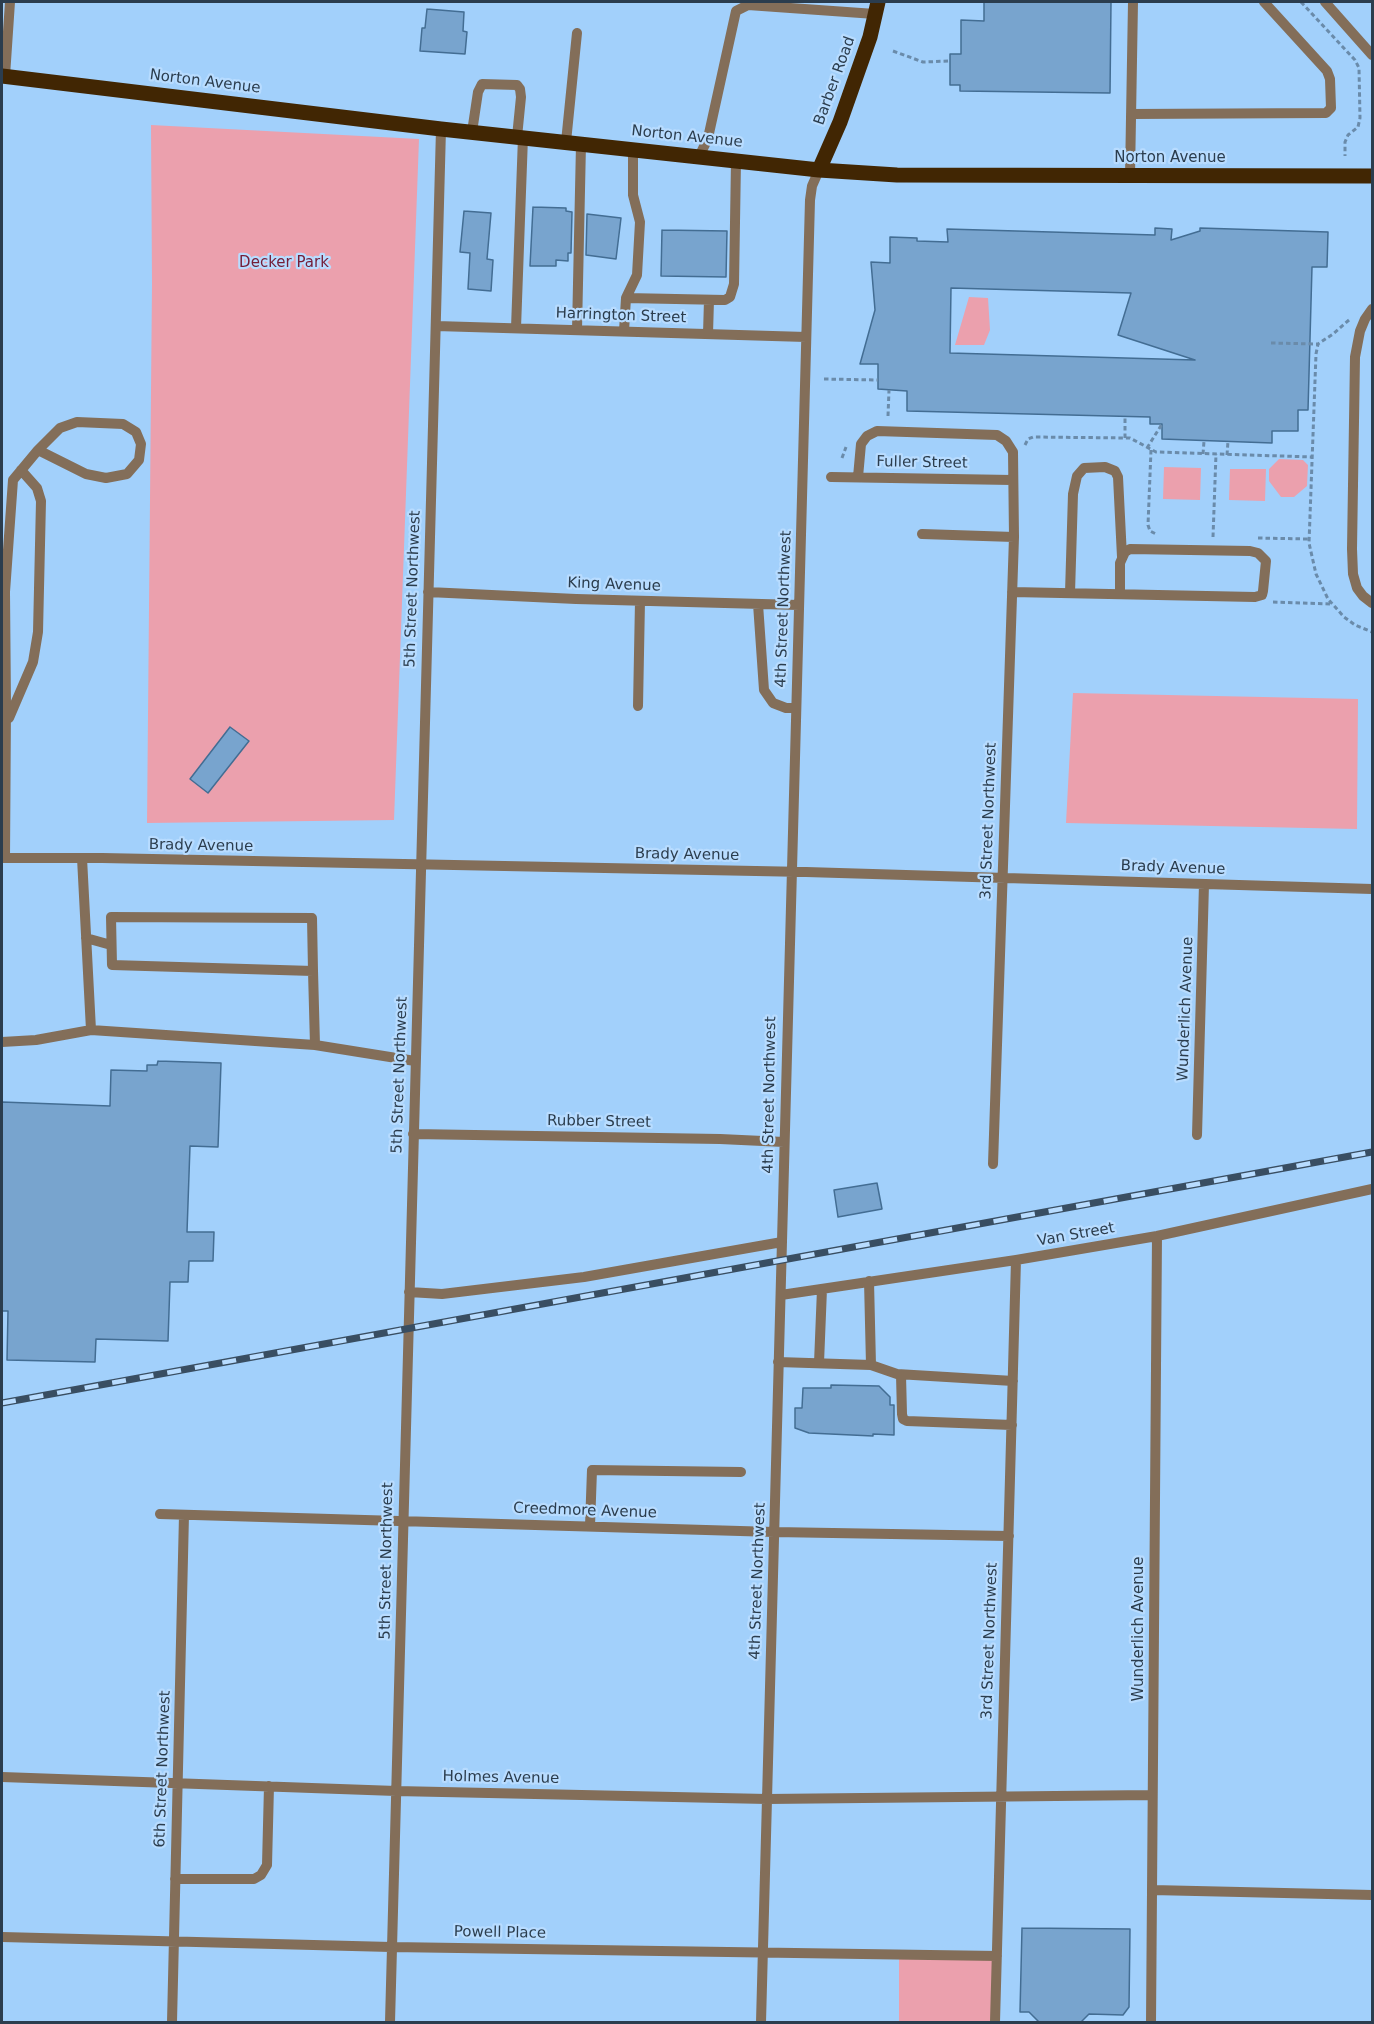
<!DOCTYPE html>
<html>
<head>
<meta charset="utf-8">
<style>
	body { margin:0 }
	#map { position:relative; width:1374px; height:2024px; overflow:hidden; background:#a2d0fb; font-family:"DejaVu Sans",sans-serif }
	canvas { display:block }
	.frame { position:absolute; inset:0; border:3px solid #2b3d4e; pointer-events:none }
</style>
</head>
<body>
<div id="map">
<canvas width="1374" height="2024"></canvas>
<div class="frame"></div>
</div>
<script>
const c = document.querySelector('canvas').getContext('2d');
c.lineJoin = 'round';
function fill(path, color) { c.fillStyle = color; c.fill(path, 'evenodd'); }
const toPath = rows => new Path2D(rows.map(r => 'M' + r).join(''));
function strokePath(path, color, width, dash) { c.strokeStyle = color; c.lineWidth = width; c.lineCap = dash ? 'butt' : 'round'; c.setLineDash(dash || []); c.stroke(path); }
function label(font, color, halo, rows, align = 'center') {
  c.font = font + ' "DejaVu Sans",sans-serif'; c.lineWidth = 4.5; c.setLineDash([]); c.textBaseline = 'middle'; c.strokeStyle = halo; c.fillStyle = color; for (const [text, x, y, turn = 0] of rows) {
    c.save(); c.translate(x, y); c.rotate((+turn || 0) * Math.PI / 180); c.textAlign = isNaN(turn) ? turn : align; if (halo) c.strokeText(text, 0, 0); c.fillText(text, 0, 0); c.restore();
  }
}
fill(toPath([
	[151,125,419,139,394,820,147,823,152,284],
	[969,297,988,298,990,330,984,345,955,345],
	[1279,459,1303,460,1308,465,1307,486,1294,497,1281,497,1269,481,1269,469],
	[1164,467,1201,468,1200,500,1163,499],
	[1230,469,1266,469,1265,501,1229,500],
	[1073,693,1358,699,1357,829,1066,823],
	[899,1954,997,1956,995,2022,899,2022]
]), '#eba0ad');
const building = toPath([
	[984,2,1111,2,1110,93,960,91,960,85,950,85,950,54,961,54,961,20,984,21,984,2],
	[427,9,464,12,463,31,467,32,465,54,420,51,422,28,425,28,427,9],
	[533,207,566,208,566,211,572,212,571,253,568,253,568,261,556,260,556,266,530,266,533,207],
	[464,211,491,213,487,259,493,260,491,291,468,289,470,253,460,252,464,211],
	[587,214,621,218,616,259,586,255,587,214],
	[1155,228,1172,229,1171,240,1200,231,1200,228,1328,232,1327,267,1312,267,1308,410,1298,410,1298,431,1272,431,1272,443,1162,439,1162,424,1150,424,1150,417,907,411,907,391,878,389,878,364,860,364,875,310,871,262,890,263,890,237,917,238,917,241,948,242,947,229,1155,235,1155,228],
	[951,288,1131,293,1118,335,1195,360,950,353,951,288],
	[662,230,727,231,726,277,661,276,662,230],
	[230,727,249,741,208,793,190,779,230,727],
	[158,1061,221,1063,218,1147,190,1146,187,1232,214,1232,213,1261,189,1261,188,1282,170,1282,168,1341,96,1339,95,1362,7,1360,8,1311,2,1311,2,1102,110,1106,111,1070,147,1071,147,1065,157,1065,158,1061],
	[877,1183,882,1209,838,1217,834,1190,877,1183],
	[831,1385,879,1386,890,1397,890,1405,894,1405,894,1435,873,1434,873,1436,809,1433,795,1428,795,1408,802,1408,803,1388,831,1388,831,1385],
	[1022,1928,1130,1929,1129,2007,1123,2015,1089,2014,1081,2022,1039,2022,1029,2012,1020,2012,1022,1928]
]);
fill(building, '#78a4ce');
strokePath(building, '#436d93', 1.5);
strokePath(toPath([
	[1301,2,1355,60,1359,68,1360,118,1358,127,1348,135,1345,142,1345,156],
	[893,51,923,62,950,61],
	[1349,320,1333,334,1318,344,1316,354,1309,543,1316,574,1328,599,1344,617,1355,625,1372,632],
	[1271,343,1318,344],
	[824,379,878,380],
	[888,416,889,390],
	[1125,438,1125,416],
	[1025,445,1028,439,1033,437,1130,438,1156,452,1312,457],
	[1147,448,1162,424],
	[1151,450,1148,525,1150,531,1156,534],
	[1203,454,1204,441],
	[1227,455,1228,441],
	[842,458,846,447],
	[1213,537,1216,454],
	[1258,538,1309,539],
	[1273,602,1332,604]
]), '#6a8baa', 3, [4.5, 3]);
strokePath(toPath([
	[1325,2,1372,55],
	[5,76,10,2],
	[1131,114,1326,113,1331,108,1330,79,1327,71,1264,2],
	[472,132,478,92,482,84,517,85,520,89,521,97,517,137],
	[566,142,577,33],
	[699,157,708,138,736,11,748,5,875,14],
	[1130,176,1133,2],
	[626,298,725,300,730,297,734,284,736,161],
	[1372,309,1365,319,1360,331,1355,357,1352,549,1353,574,1357,588,1363,596,1372,603],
	[436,326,806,337],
	[516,328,523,137],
	[577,330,581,144],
	[624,331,626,298,637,275,640,222,633,195,633,149],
	[708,334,709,300],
	[831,477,1012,480],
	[858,477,861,444,867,436,877,431,997,435,1006,441,1013,452,1014,537,993,1164],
	[922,534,1014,537],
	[428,592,576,599,799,605],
	[1012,592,1255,597,1262,595,1263,591,1266,561,1258,553,1250,551,1130,549,1125,552,1120,563,1120,594],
	[1070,593,1073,494,1077,476,1084,468,1105,467,1115,471,1118,477,1122,557],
	[758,604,764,690,773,703,786,708,796,708],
	[638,706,640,601],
	[9,718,33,662,38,632,41,501,37,488,21,470],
	[2,858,102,858,806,872,1372,889],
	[5,858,6,706,5,592,13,480,38,450,60,428,77,422,123,424,136,432,141,444,139,460,127,474,106,478,86,474,38,450],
	[82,858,91,1030],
	[111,917,312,918,313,971,112,965,111,917],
	[86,938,111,945],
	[313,971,315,1045],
	[2,1042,36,1040,91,1030,315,1045,415,1061],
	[413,1134,720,1139,784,1142],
	[1197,1135,1204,884],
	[869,1281,871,1365],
	[409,1292,442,1294,584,1277,782,1242],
	[781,1295,1016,1260,1157,1236,1372,1189],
	[778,1362,871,1365,897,1374,1013,1381],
	[819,1363,822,1289],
	[901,1375,902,1414,903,1419,907,1421,1012,1425],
	[160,1514,774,1532,1009,1536],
	[590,1526,592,1470,741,1472],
	[2,1777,396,1791,767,1799,1152,1795],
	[175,1879,254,1879,261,1875,267,1865,269,1786],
	[1152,1890,1372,1895],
	[2,1937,391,1947,997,1956],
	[172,2022,184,1515],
	[390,2022,441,129],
	[761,2022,810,200,812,186,819,170],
	[995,2022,1016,1260],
	[1151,2022,1157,1236]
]), '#836e59', 10);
strokePath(toPath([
	[2,76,441,129,819,170,897,175,1372,176],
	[819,170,840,122,870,37,878,2]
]), '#412603', 15);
const rail = toPath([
	[2,1403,1372,1152]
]);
strokePath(rail, '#394e62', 7);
strokePath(rail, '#b8dcff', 4.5, [14]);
label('15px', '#2b3d4e', '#b8dcff', [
	["Barber Road",835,81,-70],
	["Norton Avenue",205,82,7],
	["Norton Avenue",687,137,6],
	["Norton Avenue",1170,158],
	["Harrington Street",621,316,2],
	["Fuller Street",922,463,1],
	["King Avenue",614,585,2],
	["5th Street Northwest",413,589,-88],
	["4th Street Northwest",784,609,-88],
	["3rd Street Northwest",989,821,-88],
	["Brady Avenue",201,846,1],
	["Brady Avenue",687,855,1],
	["Brady Avenue",1173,868,2],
	["Wunderlich Avenue",1186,1009,-88],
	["5th Street Northwest",400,1075,-88],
	["4th Street Northwest",770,1095,-89],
	["Rubber Street",599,1122,1],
	["Van Street",1076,1235,-10],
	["Creedmore Avenue",585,1511,2],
	["5th Street Northwest",387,1561,-89],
	["4th Street Northwest",758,1581,-88],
	["Wunderlich Avenue",1139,1629,-90],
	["3rd Street Northwest",990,1641,-88],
	["6th Street Northwest",163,1769,-88],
	["Holmes Avenue",501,1778,1],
	["Powell Place",500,1933,1]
]);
label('15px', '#741d37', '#b8dcff', [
	["Decker Park",284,263]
]);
</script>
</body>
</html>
